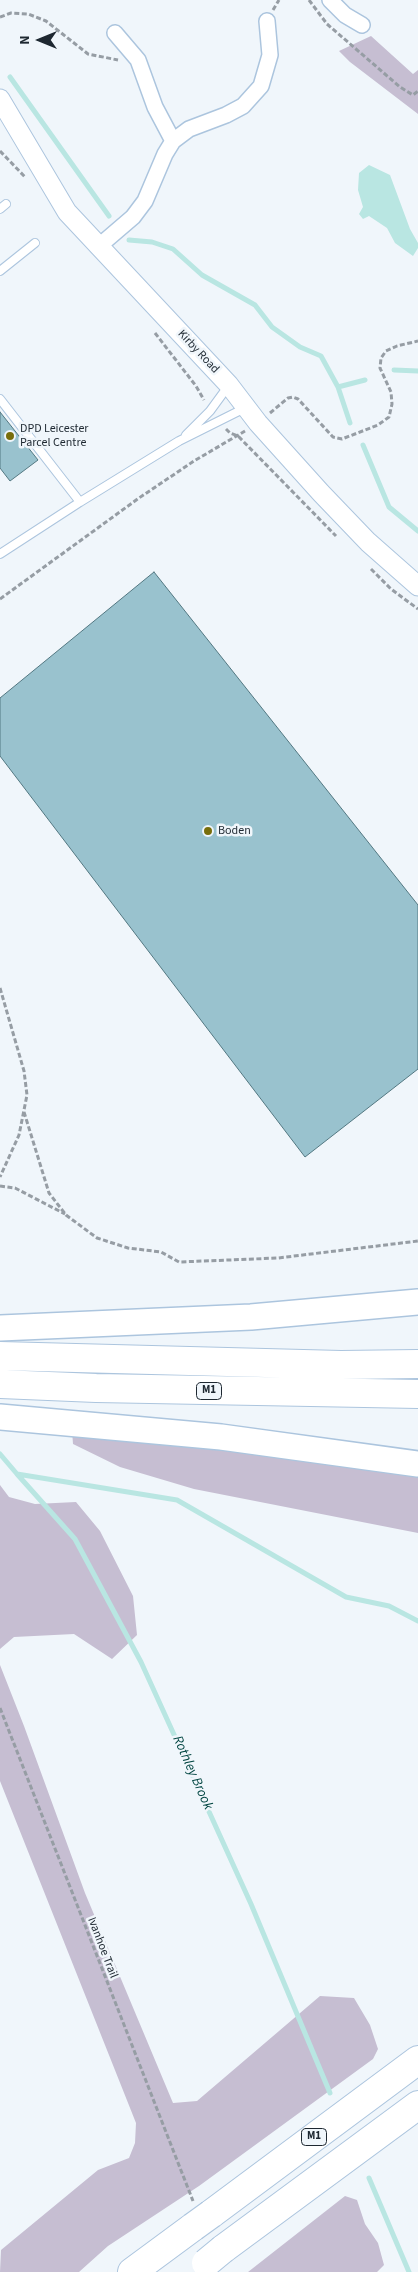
<!DOCTYPE html>
<html>
<head>
<meta charset="utf-8">
<style>
	body { margin:0 }
	#map { position:relative; width:418px; height:2272px; overflow:hidden; background:#f0f6fb; font-family:"Source Sans 3",sans-serif }
	canvas { display:block }
	.north { position:absolute; left:15px; top:15px; width:50px; height:50px; -webkit-text-stroke:4px #f0f6fb; paint-order:stroke; rotate:270deg; font-size:14px; font-weight:700; line-height:20px; text-align:center; color:#1e2831 }
	.north::after { content:''; display:block; margin:auto; width:18px; height:22px; background:#1e2831; clip-path:polygon(50% 0,100% 100%,50% 72%,0 100%) }
</style>
</head>
<body>
<div id="map">
<canvas width="418" height="2272"></canvas>
<div class="north">N</div>
</div>
<script>
const c = document.querySelector('canvas').getContext('2d');
c.lineJoin = 'round';
function fill(path, color) { c.fillStyle = color; c.fill(path, 'evenodd'); }
const toPath = rows => new Path2D(rows.map(r => 'M' + r).join(''));
function strokePath(path, color, width, dash) { c.strokeStyle = color; c.lineWidth = width; c.lineCap = dash ? 'butt' : 'round'; c.setLineDash(dash || []); c.stroke(path); }
function label(font, color, halo, rows, align = 'center') {
  c.font = font + ' "Source Sans 3",sans-serif'; c.lineWidth = 5; c.setLineDash([]); c.textBaseline = 'middle'; c.strokeStyle = halo; c.fillStyle = color; for (const [text, x, y, turn = 0] of rows) {
    c.save(); c.translate(x, y); c.rotate((+turn || 0) * Math.PI / 180); c.textAlign = isNaN(turn) ? turn : align; if (halo) c.strokeText(text, 0, 0); c.fillText(text, 0, 0); c.restore();
  }
}
fill(toPath([
	[371,36,413,74,418,70,418,114,350,62,339,51],
	[72,1430,418,1477,418,1533,194,1489,120,1467,73,1444],
	[0,1485,9,1497,35,1504,76,1502,100,1531,133,1596,137,1635,112,1659,74,1634,14,1637,0,1649],
	[0,1665,24,1726,85,1893,173,2103,197,2101,320,1996,354,1998,370,2025,378,2049,373,2059,199,2186,108,2246,79,2272,0,2272,1,2250,98,2170,129,2158,135,2143,136,2123,0,1781],
	[345,2196,357,2200,365,2224,378,2243,384,2265,377,2272,248,2272]
]), '#c6bed2');
fill(toPath([
	[369,165,390,175,410,229,418,243,418,248,413,256,395,243,387,228,369,216,363,219,359,214,363,207,358,190,359,173]
]), '#b9e6e2');
strokePath(toPath([
	[10,77,109,216],
	[129,240,152,242,173,249,202,275,255,305,272,327,300,347,321,356,338,387,350,423],
	[394,370,418,371],
	[338,387,365,380],
	[363,445,389,507,418,531],
	[0,1454,17,1474,177,1500,346,1597,389,1606,418,1621],
	[17,1474,75,1539,141,1662,251,1904,330,2093],
	[369,2178,409,2272]
]), '#b9e6e2', 5);
const building = toPath([
	[0,412,38,460,10,481,0,468,0,412],
	[154,572,418,905,418,1069,305,1157,0,756,0,698,154,572]
]);
fill(building, '#99c2ce');
strokePath(building, '#537882', 1);
const service = toPath([
	[0,209,6,204],
	[0,271,35,243],
	[0,399,80,502],
	[186,435,210,411,229,385],
	[0,554,80,502,179,441,245,408]
]);
const minor = toPath([
	[330,0,345,15,362,25],
	[115,33,138,60,155,107,173,141],
	[98,247,133,217,145,201,165,154,173,141,189,129,226,115,243,106,261,86,270,55,267,21]
]);
const tertiary = toPath([
	[0,99,67,212,229,385,258,423,321,493,368,542,418,586]
]);
const trunk = toPath([
	[0,1328,251,1317,418,1302],
	[0,1417,221,1437,418,1464]
]);
const motorway = toPath([
	[0,1356,341,1365,418,1364],
	[0,1384,96,1388,418,1394],
	[211,2214,418,2060],
	[223,2249,418,2105],
	[132,2272,193,2227]
]);
strokePath(service, '#acc5de', 10);
strokePath(minor, '#acc5de', 18);
strokePath(tertiary, '#acc5de', 21);
strokePath(trunk, '#acc5de', 28);
strokePath(motorway, '#acc5de', 30);
strokePath(toPath([
	[309,0,327,24,400,87,413,95,418,91],
	[273,10,279,0],
	[0,17,11,13,28,14,46,21,88,54,118,60],
	[0,151,26,178],
	[155,333,196,386,204,400],
	[270,413,288,398,293,397,298,399,333,437,342,439,378,425,389,417,392,404,391,392,380,368,381,358,386,351,397,346,418,341],
	[226,429,230,433,238,436,336,536],
	[371,569,391,589,418,609],
	[0,599,139,498,194,461,245,431],
	[0,988,24,1071,27,1095,19,1135,0,1177],
	[24,1112,49,1193,66,1215,97,1238,128,1248,161,1252,179,1262,278,1258,418,1241],
	[0,1186,15,1188,65,1214],
	[0,1708,193,2201]
]), '#969da4', 3, [5, 2.5]);
strokePath(service, '#fff', 8);
strokePath(minor, '#fff', 15);
strokePath(tertiary, '#fff', 19);
strokePath(trunk, '#fff', 25);
strokePath(motorway, '#fff', 28);
const motorwayBridge = toPath([
	[193,2227,211,2214],
	[206,2263,223,2249]
]);
strokePath(motorwayBridge, '#acc5de', 30, []);
strokePath(motorwayBridge, '#fff', 28);
for (const [x, y, r, color] of [
	[10,436,5,"#786e0b"],
	[208,831,5,"#786e0b"]
]) { const dot = new Path2D(); dot.arc(x, y, r, 0, 2 * Math.PI); c.fillStyle = color; c.fill(dot); strokePath(dot, '#f0f6fb', 2); }
for (const [x, y, w] of [
	[209,1391,25],
	[314,2137,25]
]) { const box = new Path2D(); box.roundRect(x - w / 2, y - 8.5, w, 17, 4); c.fillStyle = '#f0f6fb'; c.fill(box); strokePath(box, '#1e2831', 1); }
label('bold 11px', '#1e2831', null, [
	["M1",209,1391],
	["M1",314,2137]
]);
label('12px', '#1e2831', '#f0f6fb', [
	["Kirby Road",198,352,47],
	["Ivanhoe Trail",102,1948,69]
]);
label('12px', '#1e2831', '#f0f6fb', [
	["DPD Leicester",20,429],
	["Parcel Centre",20,443],
	["Boden",218,831]
], 'left');
label('italic 14px', '#004541', '#f0f6fb', [
	["Rothley Brook",192,1773,66]
]);
</script>
</body>
</html>
